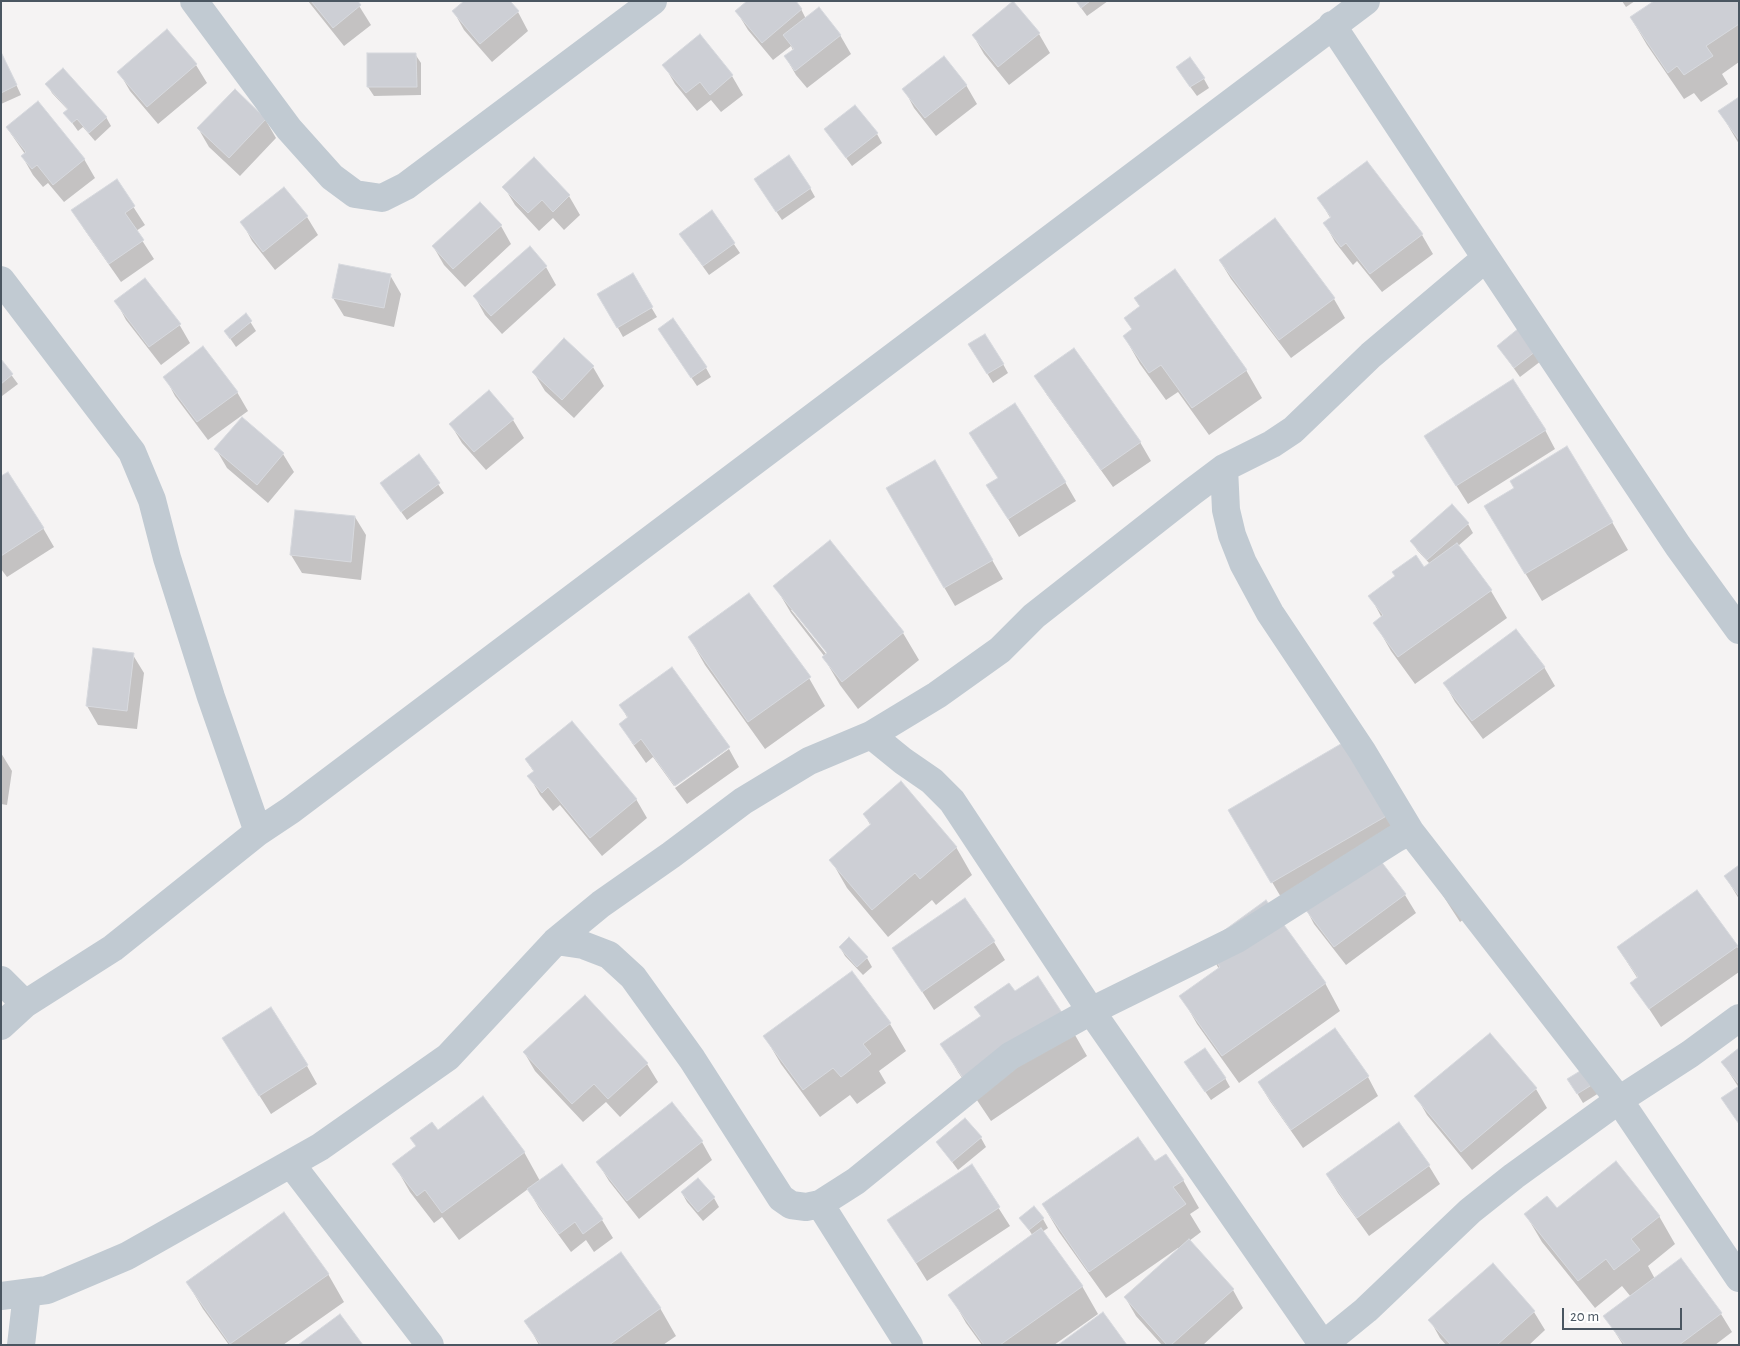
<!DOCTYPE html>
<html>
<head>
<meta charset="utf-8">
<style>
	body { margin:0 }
	#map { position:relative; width:1740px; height:1346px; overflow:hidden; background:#f5f3f3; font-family:"Alegreya Sans",sans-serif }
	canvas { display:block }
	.frame { position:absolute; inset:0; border:2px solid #4a5661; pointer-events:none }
	.scale { position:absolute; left:1562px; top:1308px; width:120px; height:22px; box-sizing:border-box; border:2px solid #4a5661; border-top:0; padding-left:6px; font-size:15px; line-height:18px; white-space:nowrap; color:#4a5661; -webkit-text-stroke:4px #fff; paint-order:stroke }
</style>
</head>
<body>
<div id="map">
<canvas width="1740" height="1346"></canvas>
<div class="frame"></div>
<div class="scale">20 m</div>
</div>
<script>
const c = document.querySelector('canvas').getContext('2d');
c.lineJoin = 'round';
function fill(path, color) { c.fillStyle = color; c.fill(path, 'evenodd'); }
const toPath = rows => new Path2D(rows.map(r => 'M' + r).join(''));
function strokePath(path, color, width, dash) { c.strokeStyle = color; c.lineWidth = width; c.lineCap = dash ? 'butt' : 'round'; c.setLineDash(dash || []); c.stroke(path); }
fill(toPath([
	[308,1,356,1,371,25,344,46],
	[1076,1,1108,1,1087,16],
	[1622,1,1635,1,1626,7],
	[1739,1,1739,62,1722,74,1728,84,1701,102,1694,93,1684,99,1647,45,1631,18],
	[1013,2,1039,34,1050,53,1009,85,984,54,973,35],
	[801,9,806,19,840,35,851,54,807,88,796,75,785,56,793,50,791,46,773,60,748,30,737,12],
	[454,12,518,12,528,31,492,62,464,30],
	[699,36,732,76,743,95,721,112,711,100,697,111,675,84,664,65],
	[1,52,21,95,1,104],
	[415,54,421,63,421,95,374,96,368,87],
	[196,65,207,83,158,124,130,91,119,72],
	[1183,77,1204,79,1209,88,1197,96],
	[47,84,106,117,111,126,95,141,83,127,78,131,65,113,68,110,52,93],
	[966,85,977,104,936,136,914,108,904,89],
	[1739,98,1739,144,1720,112],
	[265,119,276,138,240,176,209,147,198,128],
	[7,128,84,159,95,178,64,202,48,183,43,187,33,175,22,156,25,154],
	[826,130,877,134,882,143,852,166],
	[534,159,569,196,580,215,564,230,553,218,539,231,515,205,504,187],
	[1367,162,1422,235,1433,254,1382,292,1357,261,1353,265,1335,242,1325,224,1331,219,1319,199],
	[116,180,145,225,136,231,154,259,121,282,84,229,73,210],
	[284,188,307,217,318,235,275,270,252,241,242,222],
	[810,188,815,197,782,220,761,189],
	[712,212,740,253,709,275,686,243],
	[1274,220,1334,299,1345,318,1291,358,1231,279,1220,261],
	[501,226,511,244,465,287,444,265,433,246],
	[546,267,556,285,502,334,485,315,475,297],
	[390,275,401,294,394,327,344,316,333,298],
	[632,275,657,317,623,337,599,294],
	[1135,299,1246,370,1262,398,1209,435,1178,392,1166,400,1140,364,1124,336,1132,330,1126,318,1140,307],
	[116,301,179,324,190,343,161,365,126,320],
	[246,315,256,331,236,347,225,331],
	[1519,330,1541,361,1520,377,1498,346],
	[665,338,706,368,711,377,697,386],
	[970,345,1003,364,1008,373,993,383],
	[1,361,18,384,2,396,1,395],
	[593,367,604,386,574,418,545,391,534,373],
	[165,377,237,392,248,411,208,440,175,396],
	[1036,377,1140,442,1151,461,1113,487,1047,395],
	[513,420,524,438,486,470,462,443,451,425],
	[1545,430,1555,449,1468,504,1425,436],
	[216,449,283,454,294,472,268,503,227,468],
	[419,456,444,493,407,520,387,492],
	[935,461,1003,579,955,606,887,489],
	[1,478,43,528,54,547,7,577,1,569],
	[1065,482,1076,501,1019,537,999,504],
	[355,517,366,535,361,580,302,573,291,555],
	[1612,522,1628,550,1542,601,1501,533],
	[1468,524,1473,533,1458,546,1491,591,1507,618,1415,684,1391,651,1375,623,1382,618,1370,596,1430,564,1417,550,1412,541],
	[775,586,903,633,919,660,858,709,840,685,824,658,825,657,791,613],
	[791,610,794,610,832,658,830,659],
	[749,595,809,678,825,706,765,749,705,665,689,637],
	[133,655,144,673,137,729,98,725,87,706],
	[1544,667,1555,686,1483,739,1455,702,1445,684],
	[621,706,728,747,674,786,653,757,646,763,632,743,621,724,628,719],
	[1351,740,1410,839,1377,858,1405,895,1416,913,1346,965,1314,924,1304,905,1288,909,1246,838],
	[729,749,739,767,687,804,675,788],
	[1,753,12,771,7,805,1,804],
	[526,760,636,799,647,818,602,856,560,805,553,811,540,795,529,776,534,772],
	[864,814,956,847,972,875,936,905,932,900,888,937,847,888,831,860,871,826],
	[1739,866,1739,899,1725,876],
	[1438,888,1469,915,1460,922],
	[964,900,994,942,1005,960,934,1010,894,948],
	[1205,945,1325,983,1340,1011,1239,1083,1197,1024,1181,996,1219,969],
	[840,947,867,958,872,967,863,975,845,956],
	[1737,947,1739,949,1739,972,1661,1027,1632,983,1638,979,1618,948],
	[1014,993,1071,1028,1087,1056,991,1121,958,1072,942,1044,982,1018,975,1007],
	[890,1024,906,1051,879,1071,886,1083,857,1104,850,1095,820,1117,781,1064,765,1037],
	[1334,1030,1368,1077,1378,1096,1303,1148,1270,1101,1259,1083],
	[1490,1035,1536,1089,1547,1108,1472,1170,1427,1115,1416,1096],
	[1739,1050,1739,1088,1723,1063],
	[524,1052,647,1064,658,1082,620,1117,606,1102,583,1122,535,1071],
	[235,1057,307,1066,317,1084,271,1114],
	[1584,1070,1599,1093,1583,1103,1574,1088],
	[1191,1071,1225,1078,1230,1087,1211,1100],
	[981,1138,986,1147,958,1170,938,1143],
	[702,1142,712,1160,639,1219,609,1181,598,1163],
	[524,1152,540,1181,602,1220,613,1238,594,1252,586,1240,571,1252,539,1208,528,1189,459,1240,442,1217,434,1223,410,1192,394,1164],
	[971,1165,1010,1226,927,1281,889,1220],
	[1429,1166,1440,1184,1369,1236,1338,1193,1327,1175],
	[698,1179,714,1198,719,1207,703,1221,687,1202,682,1193],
	[1183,1180,1199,1208,1190,1214,1201,1232,1189,1241,1233,1290,1243,1308,1203,1345,1162,1345,1136,1316,1125,1297,1179,1250,1178,1248,1106,1298,1059,1232,1043,1205],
	[1556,1210,1659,1216,1675,1244,1648,1266,1655,1279,1721,1314,1732,1332,1715,1345,1623,1345,1605,1316,1631,1297,1622,1286,1595,1308,1542,1242,1526,1215],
	[1021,1218,1043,1219,1048,1228,1042,1232,1082,1286,1098,1314,1054,1345,982,1345,966,1323,950,1295,1033,1236],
	[328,1274,344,1302,283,1345,229,1345,203,1309,187,1282],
	[660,1308,676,1336,663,1345,539,1345,526,1321],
	[1534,1312,1545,1330,1529,1345,1446,1345,1440,1338,1430,1320]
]), '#0003');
const building = toPath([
	[311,1,358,1,361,5,333,28,311,1],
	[464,1,510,1,519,11,480,44,452,11,464,1],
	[747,1,796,1,802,9,762,43,735,11,747,1],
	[1013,1,1040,33,998,67,972,35,1013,1],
	[1076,1,1090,1,1081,8,1076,1],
	[1654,1,1739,1,1739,24,1706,46,1713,56,1684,75,1677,66,1668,73,1630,17,1654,1],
	[819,7,841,35,795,71,784,56,794,49,783,35,819,7],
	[167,29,197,64,147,107,117,72,167,29],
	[700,34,733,75,710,95,700,82,686,93,662,65,700,34],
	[1,52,17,85,1,93,1,52],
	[367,53,416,53,417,87,367,87,367,53],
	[944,56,967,85,925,118,902,89,944,56],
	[1190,57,1205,78,1190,87,1176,67,1190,57],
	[63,68,107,117,89,133,77,119,72,123,63,113,68,109,45,84,63,68],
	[235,89,266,119,229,158,197,128,235,89],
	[1739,97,1739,140,1718,111,1739,97],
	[38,101,85,159,53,185,37,165,32,169,21,156,26,152,6,127,38,101],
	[855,105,878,133,846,158,824,129,855,105],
	[789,155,811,188,776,212,754,179,789,155],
	[534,157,570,195,553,212,542,200,528,213,502,187,534,157],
	[1367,161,1423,234,1370,274,1346,243,1341,247,1323,223,1331,217,1317,198,1367,161],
	[117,179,135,206,125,213,144,240,109,264,71,210,117,179],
	[284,187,308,216,263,252,240,222,284,187],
	[480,202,502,225,453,269,432,246,480,202],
	[712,210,735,243,703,266,679,234,712,210],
	[1275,218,1335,298,1279,340,1219,260,1275,218],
	[530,246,547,266,491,316,473,296,530,246],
	[339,264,391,274,384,308,332,298,339,264],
	[1175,269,1247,370,1192,408,1161,365,1149,373,1123,336,1132,329,1124,318,1140,306,1134,298,1175,269],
	[633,273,653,307,617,328,597,294,633,273],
	[145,278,181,324,149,347,114,301,145,278],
	[246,313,252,321,230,339,224,331,246,313],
	[673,318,707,367,691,378,658,329,673,318],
	[1519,328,1536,351,1514,368,1497,346,1519,328],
	[985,334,1004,364,987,374,968,344,985,334],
	[564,338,594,366,562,400,532,372,564,338],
	[203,346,238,392,197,422,163,377,203,346],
	[1074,348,1141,442,1101,470,1034,376,1074,348],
	[1,359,13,374,1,384,1,359],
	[1513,379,1546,430,1456,486,1424,436,1513,379],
	[489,390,514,419,474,452,449,424,489,390],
	[1015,403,1066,482,1008,519,986,485,998,478,969,433,1015,403],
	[242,417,284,453,257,485,214,449,242,417],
	[1567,446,1613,522,1525,574,1484,506,1514,488,1510,481,1567,446],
	[419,454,440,483,401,512,380,483,419,454],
	[935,460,993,560,944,588,886,488,935,460],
	[8,472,44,528,1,556,1,476,8,472],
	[1452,504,1469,523,1427,560,1410,541,1452,504],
	[295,510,355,516,351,562,290,555,295,510],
	[830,540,904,632,842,682,822,657,827,653,773,586,830,540],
	[1457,543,1492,590,1398,657,1373,623,1383,615,1368,596,1395,576,1392,572,1416,555,1424,567,1457,543],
	[749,593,811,677,748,722,688,637,749,593],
	[1516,629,1545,667,1472,721,1443,683,1516,629],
	[93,648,134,653,127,711,86,706,93,648],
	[672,667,730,747,675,786,641,739,634,745,619,724,628,717,619,705,672,667],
	[572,721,637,799,590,838,548,787,542,793,527,776,534,771,525,759,572,721],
	[1351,738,1395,811,1271,883,1228,810,1351,738],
	[901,781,957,847,920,879,915,873,872,910,829,860,871,824,863,814,901,781],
	[1374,852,1406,894,1334,947,1302,905,1374,852],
	[1739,865,1739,896,1724,876,1739,865],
	[1697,890,1738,946,1649,1009,1630,983,1638,977,1617,947,1697,890],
	[965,898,995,941,922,992,892,948,965,898],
	[1266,900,1326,983,1222,1056,1179,996,1220,967,1204,945,1266,900],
	[849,937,868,957,857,967,839,947,849,937],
	[852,971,891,1023,863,1044,871,1054,841,1077,833,1068,803,1090,763,1036,852,971],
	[1038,976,1072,1028,974,1094,940,1044,981,1016,974,1007,1009,983,1015,991,1038,976],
	[585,995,648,1063,608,1099,594,1084,572,1104,523,1052,585,995],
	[271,1007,308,1065,259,1096,222,1038,271,1007],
	[1335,1028,1369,1076,1291,1130,1258,1082,1335,1028],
	[1490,1033,1537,1088,1461,1152,1414,1096,1490,1033],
	[1205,1048,1226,1078,1205,1092,1184,1062,1205,1048],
	[1739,1048,1739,1083,1738,1083,1721,1062,1739,1048],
	[1585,1068,1595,1083,1577,1094,1567,1079,1585,1068],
	[1739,1086,1739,1124,1721,1098,1739,1086],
	[483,1096,525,1152,442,1213,425,1190,417,1196,392,1164,416,1146,410,1138,432,1122,438,1130,483,1096],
	[672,1102,703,1141,627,1201,596,1162,672,1102],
	[965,1118,982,1137,952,1162,936,1142,965,1118],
	[1399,1122,1430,1165,1357,1218,1326,1174,1399,1122],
	[1138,1137,1155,1161,1166,1154,1184,1180,1173,1187,1186,1204,1089,1272,1042,1204,1138,1137],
	[1616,1161,1660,1216,1631,1239,1640,1250,1614,1270,1606,1259,1578,1281,1524,1214,1547,1196,1557,1208,1616,1161],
	[562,1164,603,1219,583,1234,575,1222,559,1234,527,1189,562,1164],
	[972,1164,1000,1207,916,1263,887,1220,972,1164],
	[698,1178,715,1197,698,1212,681,1192,698,1178],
	[1034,1206,1044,1218,1029,1230,1019,1218,1034,1206],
	[284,1212,329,1274,230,1344,186,1282,284,1212],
	[1041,1228,1083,1286,1000,1345,984,1345,948,1295,1041,1228],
	[1189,1239,1234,1289,1171,1345,1167,1345,1124,1297,1189,1239],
	[621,1252,661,1308,609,1345,541,1345,524,1321,621,1252],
	[1681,1258,1722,1313,1679,1345,1625,1345,1603,1316,1681,1258],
	[1493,1263,1535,1311,1497,1345,1451,1345,1428,1320,1493,1263],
	[1103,1312,1127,1345,1058,1345,1103,1312],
	[340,1314,363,1345,298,1345,340,1314]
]);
fill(building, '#cdcfd5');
strokePath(building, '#d7d9de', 1);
strokePath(toPath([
	[194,1,289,129,332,177,355,194,382,198,406,186,653,1],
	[1332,25,1486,258,1678,546,1739,630],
	[1,280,132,452,152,500,167,558,211,697,258,832],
	[1224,468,1226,510,1232,535,1243,563,1270,613,1362,751,1410,831],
	[871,735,903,761,932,781,952,801,1091,1011,1323,1345],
	[556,941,583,945,609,955,633,977,692,1059,781,1198,791,1205,806,1207,820,1204,856,1181,1010,1056,1091,1011,1237,939,1395,839,1410,831,1619,1100,1690,1054,1739,1018],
	[1,980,25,1004,113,948,258,832,291,810,1366,1],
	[1,1026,25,1004],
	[291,1164,430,1345],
	[820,1204,909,1345],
	[1,1296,47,1290,127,1256,320,1147,448,1057,556,941,601,904,671,855,743,801,809,761,871,735,937,695,1000,650,1034,616,1192,492,1224,468,1272,444,1293,430,1371,355,1486,258],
	[21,1345,27,1293],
	[1323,1345,1366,1310,1470,1211,1514,1176,1619,1100,1739,1278]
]), '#c1cad2', 28);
</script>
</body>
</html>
